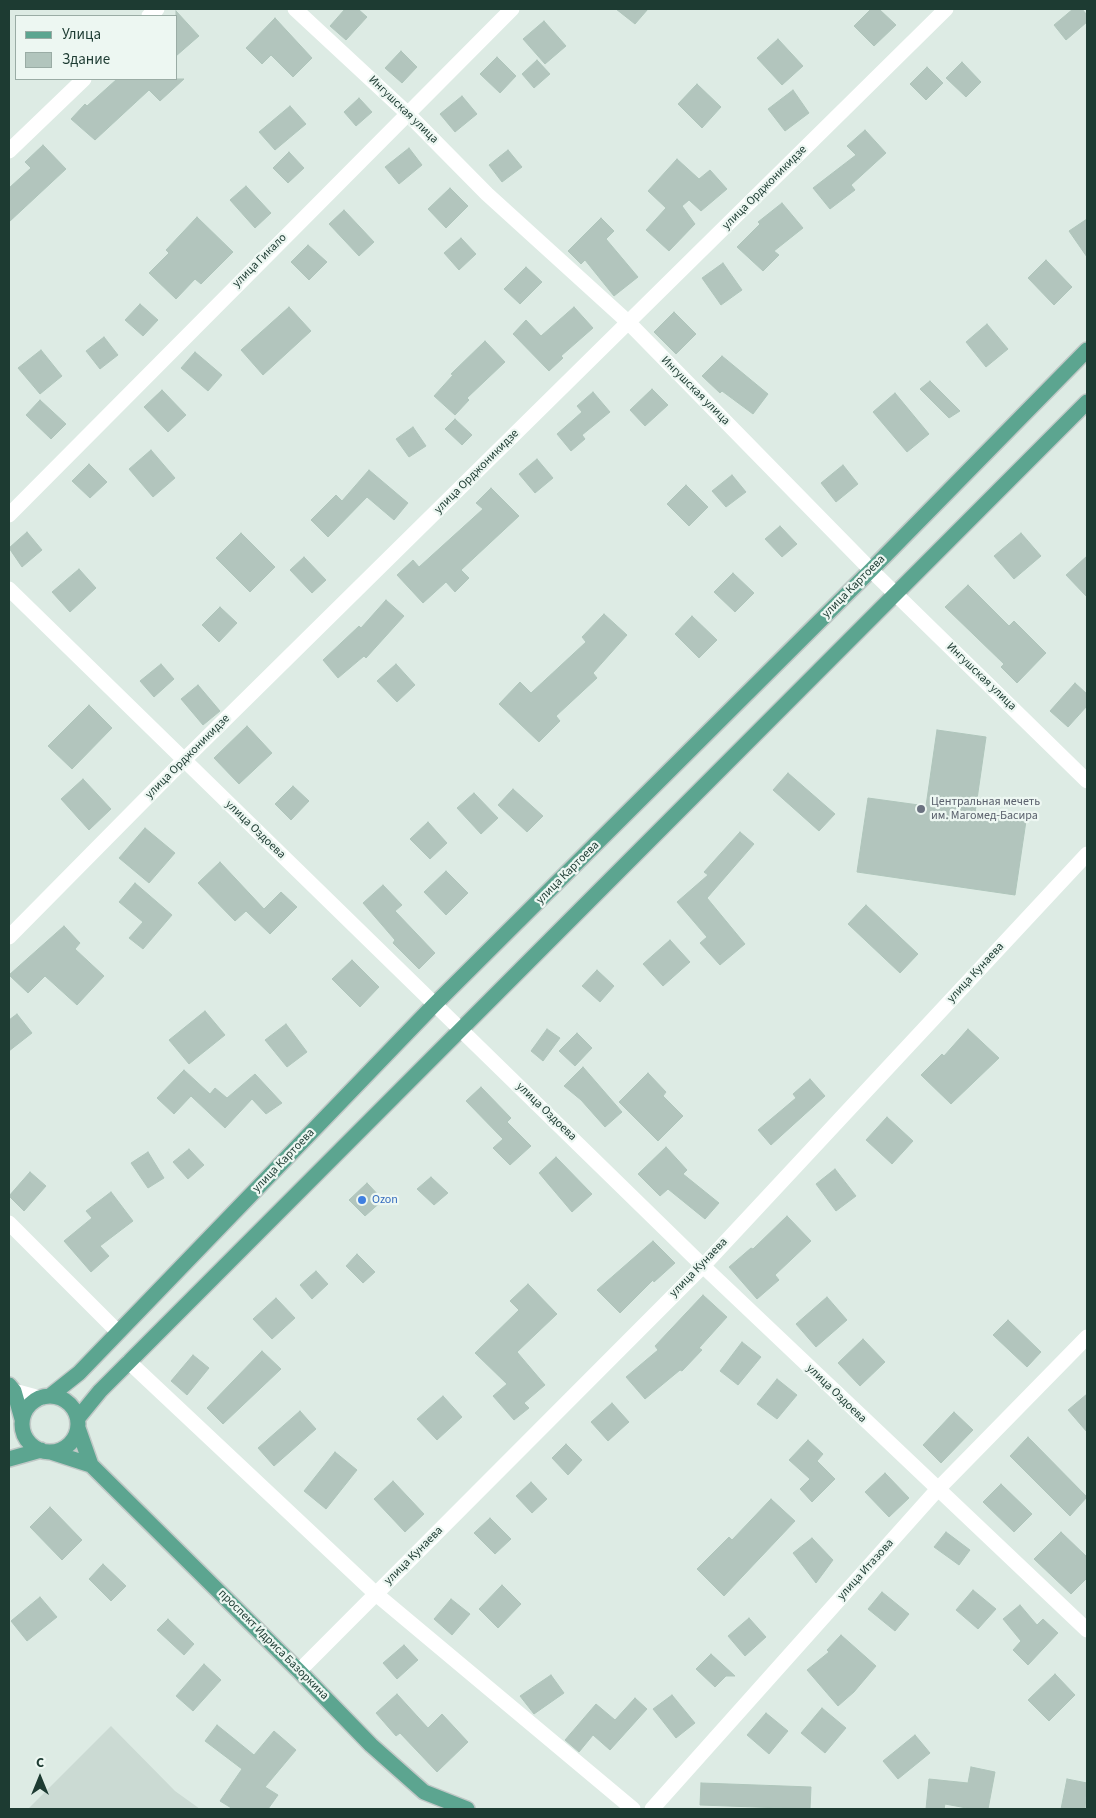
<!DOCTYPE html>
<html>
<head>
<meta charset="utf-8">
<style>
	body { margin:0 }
	#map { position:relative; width:1096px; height:1818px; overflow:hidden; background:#ddebe4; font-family:"Source Sans 3",sans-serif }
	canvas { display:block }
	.frame { position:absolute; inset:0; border:10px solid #1d3b32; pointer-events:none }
	.legend { position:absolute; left:15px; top:15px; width:162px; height:65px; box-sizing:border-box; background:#edf7f2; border:1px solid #9aaca5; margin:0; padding:6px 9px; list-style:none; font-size:15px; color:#1d3b32 }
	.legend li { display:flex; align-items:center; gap:10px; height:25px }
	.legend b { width:25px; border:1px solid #9aaca5 }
	.north { position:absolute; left:15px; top:1753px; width:50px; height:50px; -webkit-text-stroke:4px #edf7f2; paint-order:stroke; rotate:0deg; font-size:14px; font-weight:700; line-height:20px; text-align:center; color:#1d3b32 }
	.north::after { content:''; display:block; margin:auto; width:18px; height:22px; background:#1d3b32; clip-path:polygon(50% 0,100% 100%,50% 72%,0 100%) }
</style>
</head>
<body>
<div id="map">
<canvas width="1096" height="1818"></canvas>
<div class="frame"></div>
<ul class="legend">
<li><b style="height:6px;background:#5ca590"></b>Улица</li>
<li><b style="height:14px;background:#b2c5bd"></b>Здание</li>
</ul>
<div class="north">С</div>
</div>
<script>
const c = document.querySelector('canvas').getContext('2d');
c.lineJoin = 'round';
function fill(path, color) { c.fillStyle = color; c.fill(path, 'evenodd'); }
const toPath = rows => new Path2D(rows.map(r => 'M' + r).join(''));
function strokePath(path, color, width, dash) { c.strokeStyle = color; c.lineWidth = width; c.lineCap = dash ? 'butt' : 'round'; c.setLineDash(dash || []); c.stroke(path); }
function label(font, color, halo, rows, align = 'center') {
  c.font = font + ' "Source Sans 3",sans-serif'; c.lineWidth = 4.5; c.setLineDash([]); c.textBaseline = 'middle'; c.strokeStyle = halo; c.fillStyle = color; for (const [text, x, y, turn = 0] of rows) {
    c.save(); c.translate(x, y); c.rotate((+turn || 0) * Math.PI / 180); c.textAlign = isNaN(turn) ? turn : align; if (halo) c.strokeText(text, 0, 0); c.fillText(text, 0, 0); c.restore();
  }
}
fill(toPath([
	[111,1726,175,1791,200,1809,28,1809]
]), '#cbdad3');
const building = toPath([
	[345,9,358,9,367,17,346,40,330,26,345,9],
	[616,9,648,9,635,24,616,9],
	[871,9,879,9,896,25,874,46,854,26,871,9],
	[1073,9,1082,9,1087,15,1087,22,1066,40,1054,25,1073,9],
	[176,11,199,36,176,56,176,11],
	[275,18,312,58,293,77,271,55,262,64,246,48,275,18],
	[544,21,566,46,545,64,523,39,544,21],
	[778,39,803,66,782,85,757,58,778,39],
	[401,51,417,67,402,83,385,68,401,51],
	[497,57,516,76,500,93,480,74,497,57],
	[537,60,550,74,534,88,522,74,537,60],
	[962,62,981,82,966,97,946,78,962,62],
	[927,67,943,83,926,100,910,84,927,67],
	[117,79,184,79,160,101,149,90,95,140,71,119,85,104,87,106,117,79],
	[697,84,721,107,702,128,678,104,697,84],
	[793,90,809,113,785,131,768,109,793,90],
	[462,96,477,114,455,132,440,114,462,96],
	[359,98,372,112,356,126,344,112,359,98],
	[290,106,306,124,275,150,259,132,290,106],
	[865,130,886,153,851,185,855,190,830,209,813,188,856,155,847,146,865,130],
	[43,145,66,169,9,222,9,188,31,168,25,162,43,145],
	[409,148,422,165,399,184,385,167,409,148],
	[508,150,522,167,502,182,489,165,508,150],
	[289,152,304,168,288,183,273,168,289,152],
	[677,159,699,179,710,170,727,189,701,211,689,200,682,206,695,224,669,251,646,230,666,208,648,191,677,159],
	[246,186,271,213,255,228,230,200,246,186],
	[450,188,468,206,446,228,428,209,450,188],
	[782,203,803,228,774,251,779,255,763,271,737,247,760,224,758,222,782,203],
	[344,210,374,242,359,256,329,224,344,210],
	[197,217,233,252,201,284,195,279,176,299,149,273,169,253,166,250,197,217],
	[601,218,614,231,606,239,638,277,614,296,585,260,581,264,568,251,601,218],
	[1087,219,1087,257,1069,231,1087,219],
	[461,238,476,254,459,270,444,253,461,238],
	[308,245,327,262,309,280,291,262,308,245],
	[1046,260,1072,287,1054,305,1028,278,1046,260],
	[723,263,742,290,721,305,702,278,723,263],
	[526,267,542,282,520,304,504,289,526,267],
	[140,304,158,320,143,336,125,320,140,304],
	[289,307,311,331,263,375,241,350,289,307],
	[574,307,593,328,561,356,563,358,549,371,513,334,526,320,541,336,574,307],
	[674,312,696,334,676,354,654,332,674,312],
	[987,324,1008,349,986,367,966,342,987,324],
	[104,337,118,355,100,369,86,351,104,337],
	[485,341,505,362,467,398,469,400,455,415,434,396,453,375,451,374,485,341],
	[41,350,62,376,40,394,18,368,41,350],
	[195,352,222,375,208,391,181,368,195,352],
	[722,356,768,394,753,414,722,391,720,393,702,376,722,356],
	[930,381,960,411,949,418,920,389,930,381],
	[652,389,668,405,645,426,630,410,652,389],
	[162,390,186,415,168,432,144,407,162,390],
	[593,392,610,412,582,435,585,439,571,451,557,434,582,412,577,406,593,392],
	[895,393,929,434,907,452,873,412,895,393],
	[40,400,66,424,51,439,26,415,40,400],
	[455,419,472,435,462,445,445,429,455,419],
	[413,427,426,446,409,457,396,439,413,427],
	[151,450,175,478,153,497,129,469,151,450],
	[537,459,553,478,535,493,519,474,537,459],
	[89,464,107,482,90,498,72,481,89,464],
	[843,465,858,484,836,502,821,483,843,465],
	[369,470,408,503,394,520,367,497,328,537,311,520,336,495,342,501,369,470],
	[732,475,746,492,726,507,712,491,732,475],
	[686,485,708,507,689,526,667,504,686,485],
	[491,488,519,516,461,570,469,578,455,592,446,582,423,603,397,575,413,560,419,567,483,509,476,503,491,488],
	[780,526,797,544,782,557,765,539,780,526],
	[27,532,42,550,22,567,9,548,27,532],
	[241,533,275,567,250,592,216,558,241,533],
	[1021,533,1041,556,1014,579,994,556,1021,533],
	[1087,556,1087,597,1066,575,1087,556],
	[304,557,326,580,312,593,290,570,304,557],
	[79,569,96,588,70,612,52,592,79,569],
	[733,573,754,593,735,612,714,592,733,573],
	[968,585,1009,626,1014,621,1046,653,1017,683,1001,667,1004,664,945,607,968,585],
	[386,600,404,616,366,658,364,656,338,678,323,660,359,626,361,628,386,600],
	[220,607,237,623,219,642,202,625,220,607],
	[604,614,627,635,593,673,597,678,556,716,560,721,539,742,499,704,520,682,531,693,586,642,582,637,604,614],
	[692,616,717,640,699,658,675,634,692,616],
	[161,664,174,679,154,697,140,681,161,664],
	[396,664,415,685,397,702,377,681,396,664],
	[1075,683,1087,694,1087,706,1068,727,1050,711,1075,683],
	[198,685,220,711,203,725,181,699,198,685],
	[89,705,112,728,72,769,48,746,89,705],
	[247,726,272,753,239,784,214,758,247,726],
	[937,730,986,737,975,813,1026,821,1015,895,857,872,868,798,926,806,937,730],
	[788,773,835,814,819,831,773,790,788,773],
	[83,779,111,809,89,830,61,799,83,779],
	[293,786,309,801,291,820,275,804,293,786],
	[513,789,543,816,527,832,498,805,513,789],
	[474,793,498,818,481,834,457,808,474,793],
	[428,822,447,843,430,859,410,839,428,822],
	[145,828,175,853,149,883,119,858,145,828],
	[740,832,754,844,707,898,745,944,720,965,700,943,707,937,677,902,708,875,704,872,740,832],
	[220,862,264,909,281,892,297,907,270,934,246,911,235,921,198,883,220,862],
	[446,871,468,893,446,915,424,892,446,871],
	[135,883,172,915,143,949,129,938,143,922,119,902,135,883],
	[383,885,402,905,395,911,435,953,419,969,393,943,395,940,363,903,383,885],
	[866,905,918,954,900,973,848,924,866,905],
	[64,926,80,943,75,949,104,976,77,1005,45,976,28,993,9,975,64,926],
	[670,940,690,962,663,986,643,964,670,940],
	[352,960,379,987,360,1007,332,979,352,960],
	[597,970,614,986,600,1002,582,986,597,970],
	[205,1011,225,1035,189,1064,169,1040,205,1011],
	[17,1014,32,1033,9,1051,9,1020,17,1014],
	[286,1024,307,1052,287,1067,265,1040,286,1024],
	[547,1029,560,1038,543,1061,531,1051,547,1029],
	[968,1029,999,1058,951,1104,921,1075,942,1054,944,1056,968,1029],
	[577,1033,592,1048,575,1066,559,1051,577,1033],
	[583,1067,622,1112,605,1127,581,1100,564,1086,583,1067],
	[184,1070,210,1094,215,1088,227,1098,255,1074,282,1103,266,1114,252,1099,225,1128,191,1096,174,1114,157,1098,184,1070],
	[648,1073,666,1092,663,1096,683,1116,658,1141,619,1102,648,1073],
	[810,1079,825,1096,771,1145,758,1130,796,1098,793,1094,810,1079],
	[481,1087,511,1118,507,1122,531,1146,510,1165,493,1148,503,1139,466,1101,481,1087],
	[887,1117,913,1141,892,1164,866,1140,887,1117],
	[666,1147,687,1170,683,1174,719,1203,705,1219,668,1189,660,1196,638,1174,666,1147],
	[189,1149,204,1165,188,1179,173,1162,189,1149],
	[148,1152,164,1178,148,1188,131,1163,148,1152],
	[556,1157,592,1194,572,1212,539,1173,556,1157],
	[835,1169,856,1196,836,1211,816,1184,835,1169],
	[30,1172,46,1186,24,1211,9,1196,30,1172],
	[431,1177,448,1193,434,1205,417,1189,431,1177],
	[367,1183,383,1200,365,1216,349,1200,367,1183],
	[111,1192,133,1221,100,1246,109,1256,91,1272,64,1241,92,1218,86,1211,111,1192],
	[787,1216,811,1241,775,1275,779,1280,757,1299,729,1267,751,1248,753,1249,787,1216],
	[653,1241,675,1263,654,1282,653,1280,620,1313,597,1290,653,1241],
	[357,1254,375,1272,363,1283,346,1266,357,1254],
	[316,1271,328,1284,312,1299,300,1285,316,1271],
	[528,1284,557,1314,517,1352,545,1385,524,1403,529,1408,514,1420,493,1396,507,1384,475,1353,519,1310,510,1301,528,1284],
	[703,1295,727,1317,699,1348,702,1350,682,1371,680,1370,645,1399,626,1377,658,1350,655,1346,703,1295],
	[827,1297,847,1320,816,1347,796,1324,827,1297],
	[276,1298,295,1318,272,1339,253,1319,276,1298],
	[1008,1320,1041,1352,1027,1367,993,1335,1008,1320],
	[863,1339,885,1362,860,1386,838,1363,863,1339],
	[742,1342,761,1357,738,1385,720,1371,742,1342],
	[262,1351,281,1369,223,1424,207,1408,262,1351],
	[193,1355,209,1368,187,1395,171,1381,193,1355],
	[777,1379,797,1395,777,1419,757,1404,777,1379],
	[1087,1394,1087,1432,1068,1410,1087,1394],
	[443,1396,462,1417,437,1440,417,1419,443,1396],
	[612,1403,629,1422,608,1441,591,1422,612,1403],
	[300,1411,316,1429,274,1466,258,1448,300,1411],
	[954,1412,973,1430,941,1463,923,1445,954,1412],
	[1028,1437,1087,1497,1070,1516,1010,1456,1028,1437],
	[808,1440,823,1454,817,1461,835,1479,812,1502,800,1489,810,1479,789,1460,808,1440],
	[566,1444,582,1460,568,1475,552,1458,566,1444],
	[335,1452,357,1470,326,1509,304,1491,335,1452],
	[885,1473,909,1498,889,1517,865,1492,885,1473],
	[393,1481,424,1514,405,1532,374,1499,393,1481],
	[531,1482,547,1499,532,1513,516,1496,531,1482],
	[1001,1484,1032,1514,1014,1532,983,1502,1001,1484],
	[771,1499,795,1521,724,1596,697,1569,729,1537,732,1540,771,1499],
	[50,1507,82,1540,62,1560,30,1527,50,1507],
	[490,1518,511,1539,495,1554,474,1533,490,1518],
	[946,1532,970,1550,959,1565,934,1547,946,1532],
	[1061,1532,1087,1557,1087,1578,1071,1594,1034,1559,1061,1532],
	[812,1538,833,1560,816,1583,793,1553,812,1538],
	[103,1564,126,1586,111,1601,89,1579,103,1564],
	[502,1585,521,1604,498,1628,479,1609,502,1585],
	[973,1590,996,1609,978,1629,956,1610,973,1590],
	[882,1592,909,1614,895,1631,868,1609,882,1592],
	[40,1597,57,1617,27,1641,11,1621,40,1597],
	[451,1599,470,1614,452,1635,434,1619,451,1599],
	[1020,1605,1037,1625,1043,1619,1058,1633,1028,1665,1013,1650,1021,1641,1003,1619,1020,1605],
	[749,1618,766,1637,745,1656,728,1636,749,1618],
	[168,1619,194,1644,184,1655,157,1630,168,1619],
	[841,1635,876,1666,854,1692,838,1706,807,1670,829,1652,827,1650,841,1635],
	[404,1645,418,1660,397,1679,383,1663,404,1645],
	[711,1654,735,1676,726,1676,715,1687,696,1669,711,1654],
	[204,1664,221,1680,193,1711,176,1696,204,1664],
	[1055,1674,1075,1695,1049,1721,1028,1700,1055,1674],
	[551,1675,564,1693,534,1714,520,1696,551,1675],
	[397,1694,428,1728,442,1714,468,1742,437,1772,400,1733,396,1736,376,1713,397,1694],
	[672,1695,695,1723,676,1738,653,1709,672,1695],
	[635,1698,647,1709,610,1750,593,1735,579,1752,565,1740,596,1704,615,1720,635,1698],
	[822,1708,846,1728,825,1753,801,1733,822,1708],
	[766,1713,788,1731,769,1754,747,1735,766,1713],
	[217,1725,254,1755,274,1731,296,1750,265,1787,278,1795,268,1809,233,1809,220,1801,242,1769,205,1741,217,1725],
	[915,1735,930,1753,898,1779,883,1761,915,1735],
	[971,1767,995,1772,988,1809,972,1809,945,1804,944,1809,926,1809,929,1779,968,1783,971,1767],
	[1067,1779,1087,1783,1085,1809,1061,1809,1067,1779],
	[701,1783,811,1787,810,1809,700,1805,701,1783]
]);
fill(building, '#b2c5bd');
strokePath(building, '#afc5bb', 1);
const major = toPath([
	[9,1385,14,1391,22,1419],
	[50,1396,79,1373,434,1005,871,570,1087,350],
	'22 1424a28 28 0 1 1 56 0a28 28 0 1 1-56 0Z',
	[78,1418,100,1391,129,1362,1087,402],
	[78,1428,91,1465],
	[51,1452,91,1465,299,1671,371,1745,424,1792,467,1809],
	[9,1459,41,1450]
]);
strokePath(major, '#c0c8c6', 18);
strokePath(toPath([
	[295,9,407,113,487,194,629,323,871,570,1087,781],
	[149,16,157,9],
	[9,151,84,79],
	[9,515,512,9],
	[9,589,703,1266,1087,1630],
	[9,937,183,761,946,9],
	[9,1223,118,1332],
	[129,1362,376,1594,633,1809],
	[14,1391,40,1398],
	[299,1671,703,1266,1087,854],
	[652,1809,937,1490,1087,1337]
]), '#fff', 15);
strokePath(major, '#5ca590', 15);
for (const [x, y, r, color] of [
	[921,809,5,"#6b7280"],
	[362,1200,5,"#3f7fe0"]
]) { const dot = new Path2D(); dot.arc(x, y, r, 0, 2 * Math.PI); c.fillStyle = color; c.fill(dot); strokePath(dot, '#edf7f2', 2); }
label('12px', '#1d3b32', '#edf7f2', [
	["Ингушская улица",403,110,44],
	["улица Орджоникидзе",765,188,-45],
	["улица Гикало",260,261,-45],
	["Ингушская улица",695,391,45],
	["улица Орджоникидзе",477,472,-45],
	["улица Картоева",854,587,-45],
	["Ингушская улица",981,677,44],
	["улица Орджоникидзе",188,757,-45],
	["улица Оздоева",255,830,44],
	["улица Картоева",568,873,-45],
	["улица Кунаева",976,973,-47],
	["улица Оздоева",546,1112,44],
	["улица Картоева",284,1161,-46],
	["улица Кунаева",699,1268,-46],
	["улица Оздоева",836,1394,44],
	["улица Кунаева",414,1556,-45],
	["улица Итазова",866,1570,-48],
	["проспект Идриса Базоркина",273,1645,45]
]);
label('12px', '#5b616d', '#edf7f2', [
	["Центральная мечеть",931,802],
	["им. Магомед-Басира",931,816]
], 'left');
label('12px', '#366cbe', '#edf7f2', [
	["Ozon",372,1200]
], 'left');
</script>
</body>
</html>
